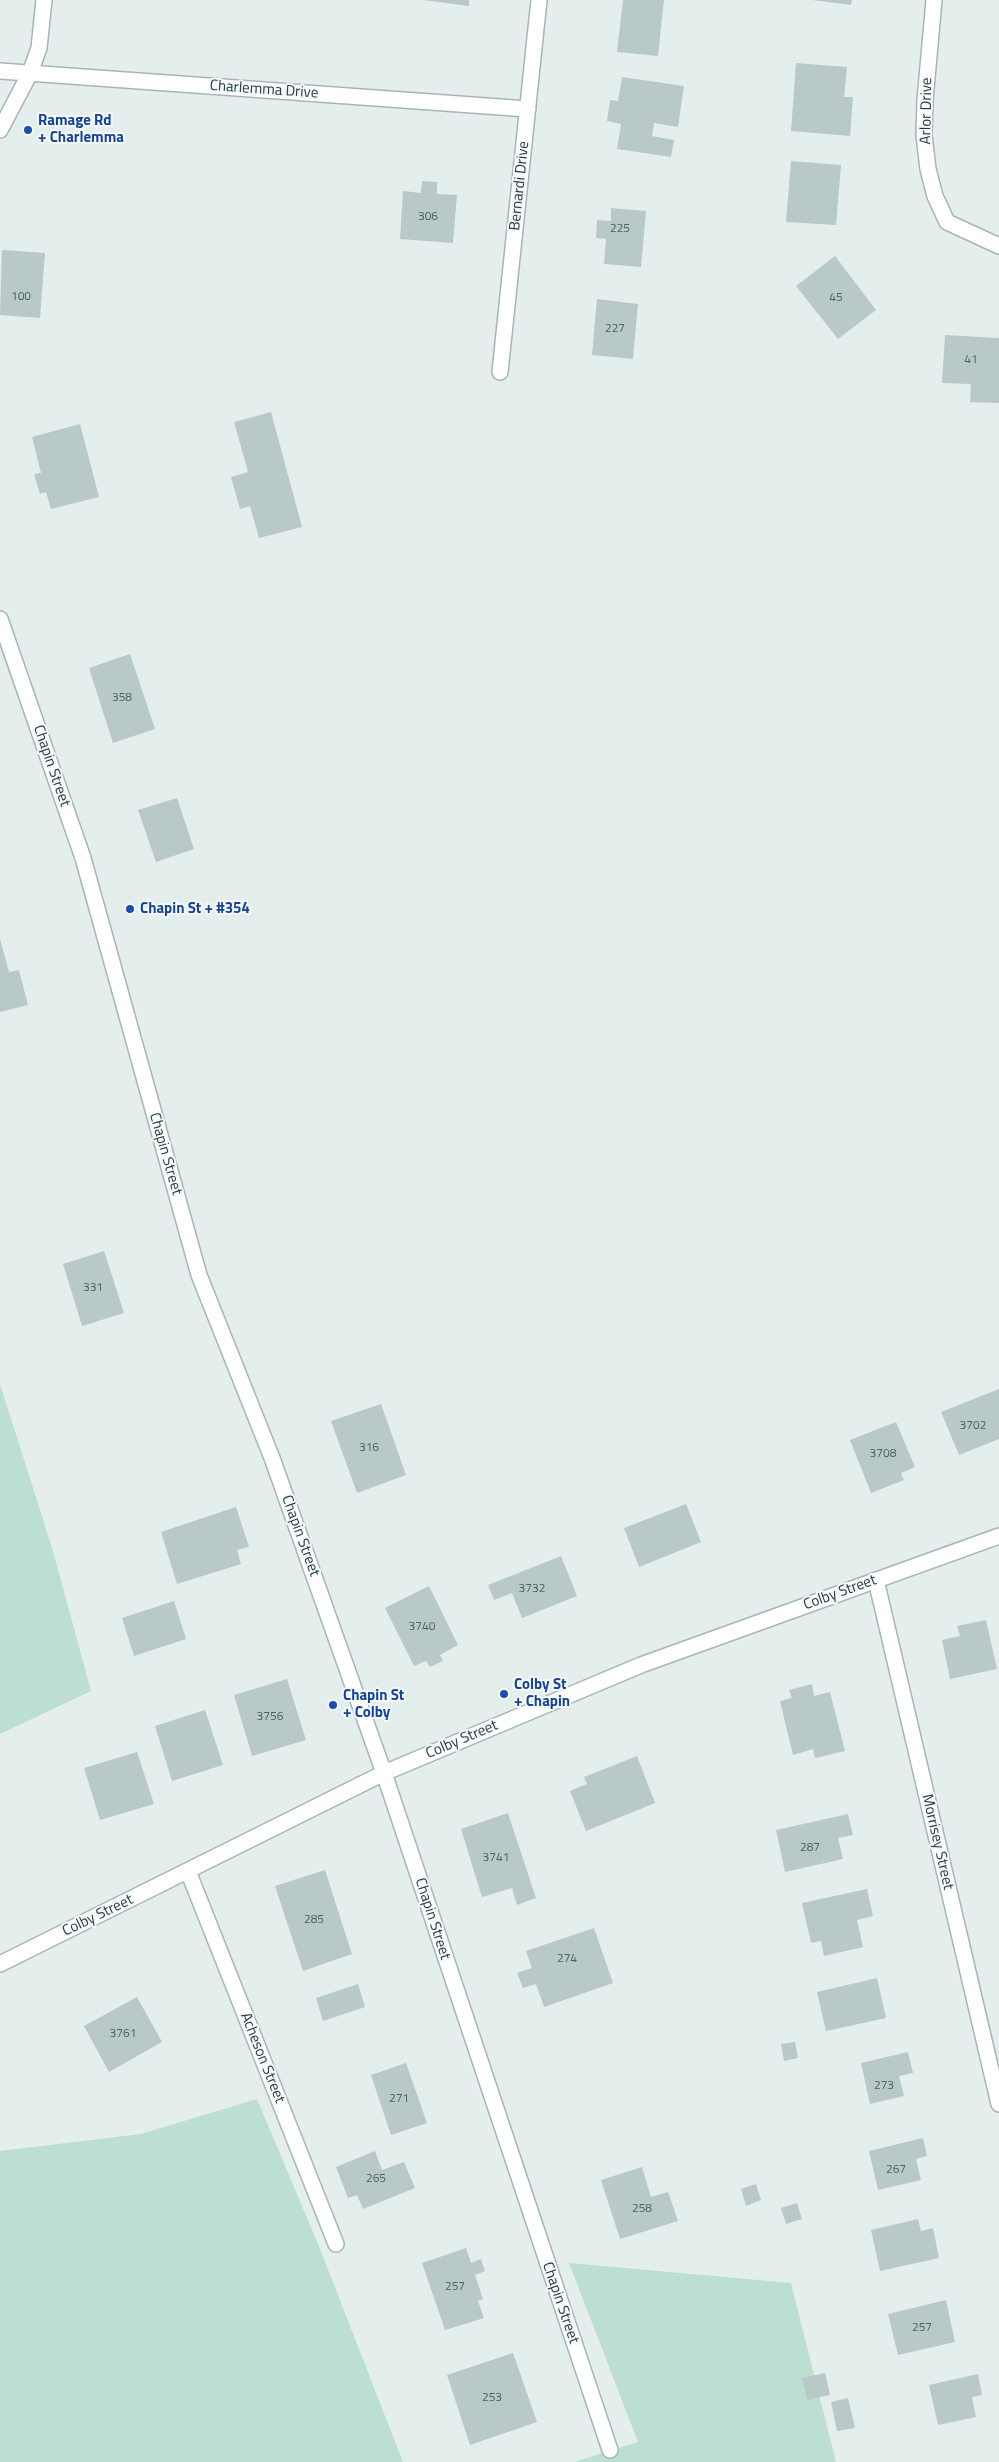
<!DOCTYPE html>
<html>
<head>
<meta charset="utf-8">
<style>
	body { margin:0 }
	canvas { display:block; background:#e4eeec }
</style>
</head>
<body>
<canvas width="999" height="2462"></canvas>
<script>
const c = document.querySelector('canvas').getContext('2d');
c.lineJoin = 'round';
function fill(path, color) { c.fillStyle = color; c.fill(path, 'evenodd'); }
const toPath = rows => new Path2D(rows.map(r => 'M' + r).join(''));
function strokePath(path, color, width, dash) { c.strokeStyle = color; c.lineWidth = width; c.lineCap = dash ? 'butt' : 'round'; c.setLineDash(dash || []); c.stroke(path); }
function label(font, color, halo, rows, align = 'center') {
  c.font = font + ' "Titillium Web",sans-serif'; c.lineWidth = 4; c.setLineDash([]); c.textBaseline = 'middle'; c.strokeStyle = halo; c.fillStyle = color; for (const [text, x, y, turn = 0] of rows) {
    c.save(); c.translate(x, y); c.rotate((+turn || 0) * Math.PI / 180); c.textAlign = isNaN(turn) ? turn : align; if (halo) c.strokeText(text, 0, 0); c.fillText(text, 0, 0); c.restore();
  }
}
fill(toPath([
	[0,1384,53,1551,91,1691,0,1734],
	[257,2099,320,2249,403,2462,0,2462,0,2151,141,2134],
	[569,2263,791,2283,836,2462,574,2462,638,2442]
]), '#bcdfd1');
fill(toPath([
	[423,0,469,0,469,6],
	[623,0,664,0,658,56,617,52],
	[812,0,852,0,851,5],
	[796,63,847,67,844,97,853,97,850,136,791,131],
	[622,77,684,86,678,127,654,123,652,136,674,140,671,157,617,149,621,124,607,121,610,100,618,101],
	[791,161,841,165,836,225,786,222],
	[422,181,437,182,437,194,457,195,453,243,400,239,403,191,421,193],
	[611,208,646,211,641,267,604,264,606,239,596,238,597,220,611,221],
	[2,250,45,253,40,318,0,315],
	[835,256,876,310,838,339,796,286],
	[597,299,638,304,633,359,592,355],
	[945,335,999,338,999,403,970,402,971,384,942,383],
	[271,412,302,527,259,538,250,506,240,509,231,477,248,472,234,422],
	[80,424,99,497,51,509,46,492,40,494,34,474,41,473,32,437],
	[130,654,155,729,113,743,89,668],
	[177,798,194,849,156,862,138,810],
	[0,939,9,972,19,970,28,1005,0,1012],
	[104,1251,124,1313,82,1326,63,1264],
	[999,1389,999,1439,959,1455,941,1412],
	[381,1404,406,1475,357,1493,331,1421],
	[896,1422,915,1467,901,1473,904,1480,871,1493,850,1440],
	[686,1504,701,1542,639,1567,624,1528],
	[236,1507,249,1547,237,1550,241,1564,177,1584,161,1532],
	[561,1556,577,1596,522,1618,512,1593,494,1600,488,1585],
	[429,1586,458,1645,440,1655,443,1661,430,1667,426,1661,414,1666,385,1608],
	[174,1601,186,1639,134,1656,122,1618],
	[986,1620,997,1669,950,1679,942,1640,960,1636,957,1626],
	[287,1679,306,1740,252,1756,234,1695],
	[812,1684,814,1696,830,1692,845,1751,815,1758,813,1749,793,1755,780,1701,792,1698,789,1690],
	[205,1710,223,1765,172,1781,155,1726],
	[137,1752,154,1804,100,1820,84,1768],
	[637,1756,655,1803,586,1831,570,1791,587,1784,584,1777],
	[508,1813,536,1898,517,1905,512,1888,482,1897,461,1829],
	[848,1814,853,1835,838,1838,843,1859,785,1872,776,1830],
	[325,1870,352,1954,303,1971,275,1886],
	[867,1889,873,1916,857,1920,863,1947,824,1956,821,1941,811,1943,802,1903],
	[594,1928,613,1983,544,2007,536,1984,523,1988,517,1973,532,1968,526,1951],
	[877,1978,886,2018,826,2031,817,1992],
	[358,1984,365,2007,323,2021,316,1998],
	[137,1997,162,2042,109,2072,84,2026],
	[795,2042,798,2058,784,2061,781,2044],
	[908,2052,913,2073,899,2076,904,2096,870,2104,861,2063],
	[406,2063,427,2123,391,2135,371,2075],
	[923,2138,927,2156,916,2159,921,2180,878,2190,869,2151],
	[375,2151,382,2170,404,2162,415,2188,363,2209,357,2195,348,2198,336,2167],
	[642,2167,651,2197,668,2192,678,2221,620,2239,601,2180],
	[756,2184,761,2200,746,2206,741,2189],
	[797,2203,802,2219,786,2224,781,2208],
	[918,2219,921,2231,933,2228,939,2258,880,2271,871,2230],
	[466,2248,471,2263,481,2259,485,2271,475,2275,483,2299,478,2301,484,2318,445,2330,422,2263],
	[946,2300,955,2342,898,2355,888,2314],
	[513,2353,537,2422,470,2445,447,2375],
	[825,2373,830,2395,807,2400,802,2378],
	[978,2374,982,2395,972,2397,976,2417,938,2425,929,2385],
	[848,2398,855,2428,837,2431,831,2402]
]), '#b9c9c7');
const minor = toPath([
	[934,0,925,100,924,135,928,169,935,196,947,222,999,246],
	[0,71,528,109],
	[0,130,30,73,39,48,44,0],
	[500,372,539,0],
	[0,619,83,858,199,1275,272,1458,384,1773,610,2450],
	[876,1580,999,2104],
	[188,1871,336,2244]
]);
const tertiary = toPath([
	[0,1964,384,1773,641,1665,999,1536]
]);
strokePath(minor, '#a6b6b5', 18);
strokePath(tertiary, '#a6b6b5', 18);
strokePath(minor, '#fff', 15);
strokePath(tertiary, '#fff', 15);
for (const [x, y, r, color] of [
	[28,130,5,"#1a4fb4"],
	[130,909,5,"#1a4fb4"],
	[504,1694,5,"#1a4fb4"],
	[333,1705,5,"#1a4fb4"]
]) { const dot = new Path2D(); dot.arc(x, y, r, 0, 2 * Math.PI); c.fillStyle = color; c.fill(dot); strokePath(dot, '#f5faf9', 2); }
label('12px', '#486162', null, [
	["306",428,217],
	["225",620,229],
	["100",21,297],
	["45",836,298],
	["227",615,329],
	["41",971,360],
	["358",122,698],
	["331",93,1288],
	["3702",973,1426],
	["316",369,1448],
	["3708",883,1454],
	["3732",532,1589],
	["3740",422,1627],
	["3756",270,1717],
	["287",810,1848],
	["3741",496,1858],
	["285",314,1920],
	["274",567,1959],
	["3761",123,2034],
	["273",884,2086],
	["271",399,2099],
	["267",896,2170],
	["265",376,2179],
	["258",642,2209],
	["257",455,2287],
	["257",922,2328],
	["253",492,2398]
]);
label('15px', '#233e40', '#f5faf9', [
	["Charlemma Drive",264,90,4],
	["Arlor Drive",927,111,-89],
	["Bernardi Drive",520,186,-84],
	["Chapin Street",51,766,71],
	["Chapin Street",165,1154,74],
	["Chapin Street",300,1536,70],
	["Colby Street",840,1593,-20],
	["Colby Street",462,1740,-23],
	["Morrisey Street",937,1842,77],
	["Colby Street",98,1916,-26],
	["Chapin Street",432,1919,72],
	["Acheson Street",262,2058,68],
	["Chapin Street",560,2303,71]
]);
label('bold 15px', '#164399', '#f5faf9', [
	["Ramage Rd",38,121],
	["+ Charlemma",38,138],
	["Chapin St + #354",140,909],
	["Colby St",514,1685],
	["+ Chapin",514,1702],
	["Chapin St",343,1696],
	["+ Colby",343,1713]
], 'left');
</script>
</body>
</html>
